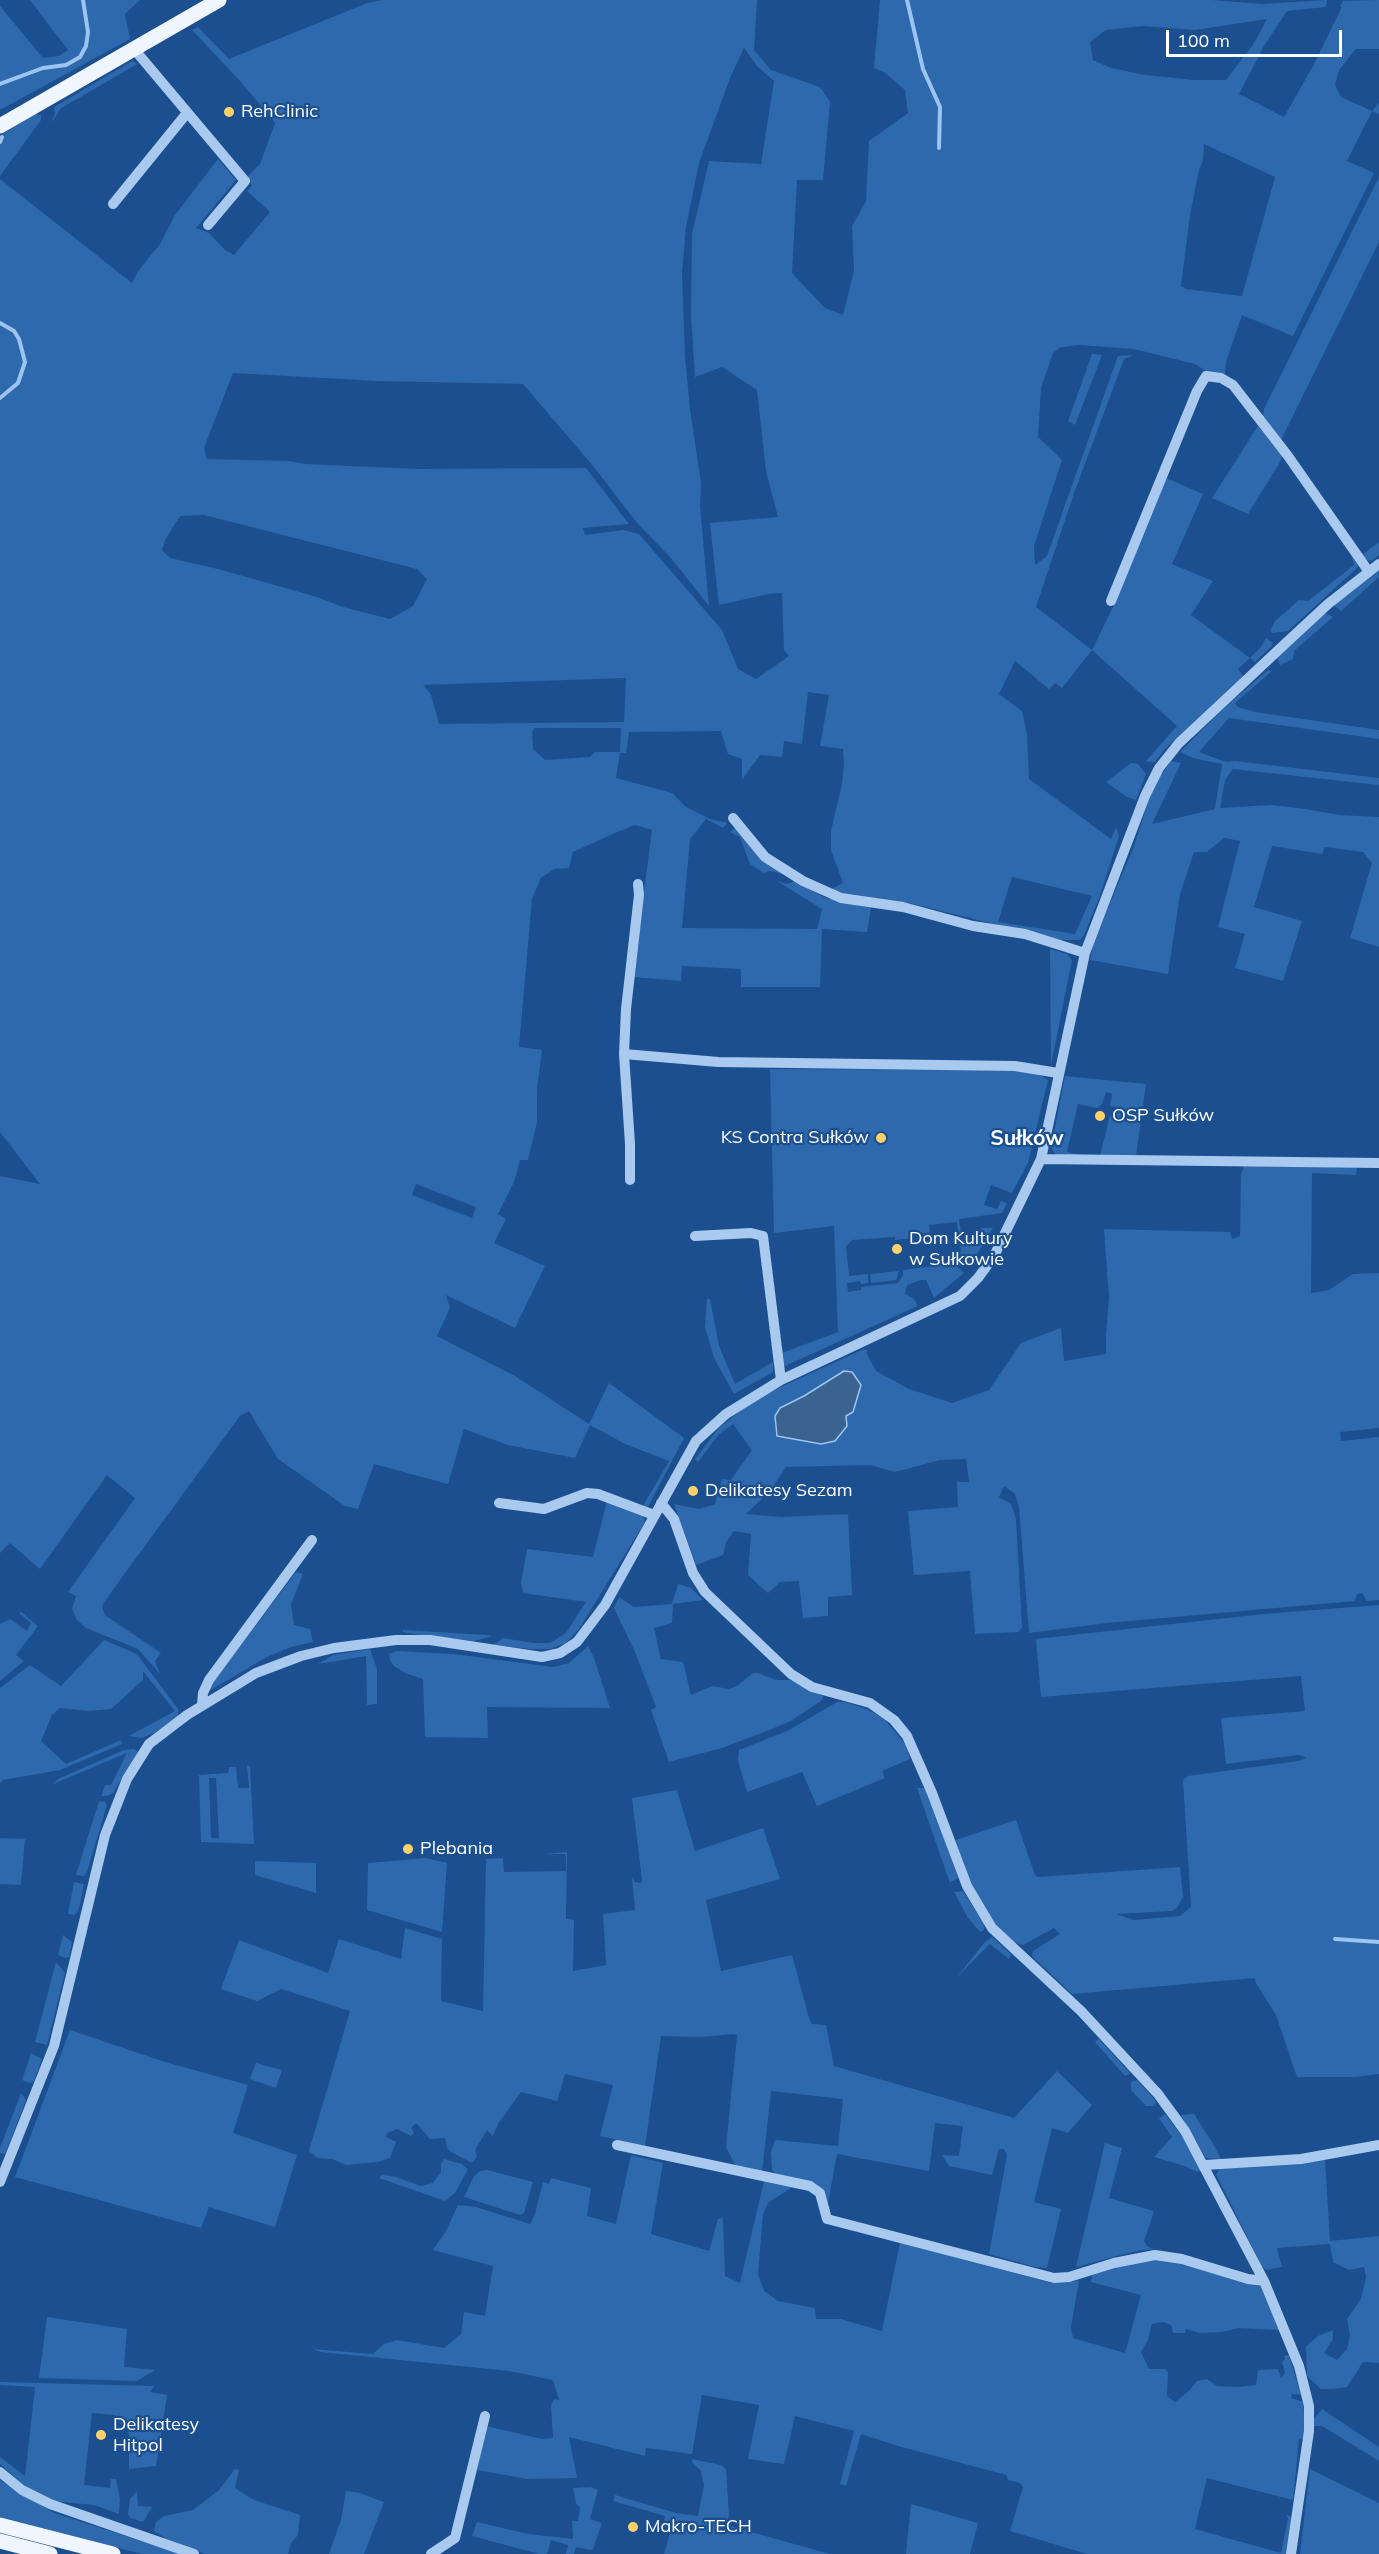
<!DOCTYPE html>
<html>
<head>
<meta charset="utf-8">
<style>
	body { margin:0 }
	#map { position:relative; width:1379px; height:2554px; overflow:hidden; background:#1b4f8f; font-family:Mulish,sans-serif }
	canvas { display:block }
	.scale { position:absolute; left:1166px; top:30px; width:176px; height:27px; box-sizing:border-box; border:3px solid #fff; border-top:0; padding-left:8px; font-size:18px; line-height:21px; white-space:nowrap; color:#fff; -webkit-text-stroke:4px #1b4f8f; paint-order:stroke }
</style>
</head>
<body>
<div id="map">
<canvas width="1379" height="2554"></canvas>
<div class="scale">100 m</div>
</div>
<script>
const c = document.querySelector('canvas').getContext('2d');
c.lineJoin = 'round';
function fill(path, color) { c.fillStyle = color; c.fill(path, 'evenodd'); }
const toPath = rows => new Path2D(rows.map(r => 'M' + r).join(''));
function strokePath(path, color, width, dash) { c.strokeStyle = color; c.lineWidth = width; c.lineCap = dash ? 'butt' : 'round'; c.setLineDash(dash || []); c.stroke(path); }
function label(font, color, halo, rows, align = 'center') {
  c.font = font + ' Mulish,sans-serif'; c.lineWidth = 4.5; c.setLineDash([]); c.textBaseline = 'middle'; c.strokeStyle = halo; c.fillStyle = color; for (const [text, x, y, turn = 0] of rows) {
    c.save(); c.translate(x, y); c.rotate((+turn || 0) * Math.PI / 180); c.textAlign = isNaN(turn) ? turn : align; if (halo) c.strokeText(text, 0, 0); c.fillText(text, 0, 0); c.restore();
  }
}
fill(toPath([
	[30,0,140,0,125,14,130,39,0,110,0,6,43,58,59,56,68,50],
	[382,0,757,0,754,50,771,70,820,87,830,102,823,180,797,180,792,273,825,308,843,315,854,271,852,226,866,201,869,141,908,113,905,90,884,72,874,68,880,0,1212,0,1262,4,1327,0,1326,7,1287,11,1264,46,1239,94,1284,117,1313,66,1342,7,1340,6,1343,1,1379,0,1379,49,1356,49,1339,70,1335,85,1341,97,1372,111,1379,103,1379,114,1372,111,1347,161,1374,173,1293,336,1242,315,1226,362,1225,374,1206,371,1195,364,1134,349,1080,345,1061,347,1053,353,1041,388,1038,437,1062,460,1034,546,1035,565,1047,556,1118,356,1134,355,1124,359,1074,493,1036,607,1092,650,1114,605,1166,478,1203,494,1172,564,1213,581,1191,615,1250,658,1261,647,1266,638,1273,643,1272,646,1255,662,1250,658,1238,669,1243,676,1164,750,1155,762,1151,762,1146,761,1177,726,1092,650,1062,688,1055,683,1049,689,1015,661,999,694,1022,711,1027,734,1029,779,1111,839,1116,827,1119,836,1099,898,1084,935,1080,940,1059,940,909,903,847,896,830,890,843,883,831,850,831,831,842,784,844,765,843,749,820,746,829,695,808,692,802,744,784,741,782,757,760,755,742,780,742,759,728,754,721,731,629,732,626,753,620,753,616,778,672,793,686,807,710,819,727,823,723,828,706,819,690,839,682,928,817,929,822,909,777,881,786,884,796,881,826,898,871,908,867,932,822,929,820,987,741,987,741,969,682,966,681,981,633,977,652,830,635,825,615,833,573,852,569,868,554,869,541,878,532,899,519,1047,542,1050,537,1089,537,1122,528,1160,520,1160,514,1182,498,1214,506,1219,494,1243,545,1266,515,1328,446,1295,450,1308,437,1336,515,1376,589,1424,609,1383,684,1438,648,1507,643,1506,669,1461,625,1444,590,1425,575,1458,508,1445,464,1429,448,1484,374,1464,358,1509,345,1506,278,1459,249,1411,240,1416,104,1602,102,1607,105,1615,161,1653,155,1661,160,1674,138,1649,86,1628,77,1620,72,1609,76,1596,68,1592,135,1498,107,1475,40,1569,10,1543,0,1553,0,1176,40,1184,0,1132,0,179,132,283,138,271,160,244,175,215,218,159,236,180,196,228,209,233,225,250,234,255,270,212,247,191,252,186,247,177,260,164,275,123,241,82,192,30,198,27,229,59,367,3],
	[1267,19,1253,45,1226,80,1194,80,1145,75,1111,68,1093,60,1090,42,1106,30,1142,26,1195,30],
	[744,48,757,66,774,81,761,164,709,161,692,234,691,316,695,377,722,367,757,390,766,471,778,517,710,523,719,605,768,594,782,593,784,650,789,656,756,679,738,669,722,630,639,534,623,530,585,535,583,528,629,524,586,468,417,469,306,464,288,461,207,459,204,448,233,373,377,381,523,384,593,466,638,524,671,558,709,606,700,506,701,483,690,409,685,356,682,274,686,227,699,163,730,78],
	[1204,144,1275,177,1242,296,1186,289,1181,286,1190,215,1199,170,1203,160],
	[204,515,417,569,427,579,413,606,390,619,343,607,317,597,218,569,170,558,162,550,165,540,180,516],
	[626,678,624,722,439,724,431,695,423,685],
	[534,728,621,728,620,752,595,752,590,757,545,760,533,749,532,733],
	[1012,877,1092,896,1075,934,998,922],
	[416,1184,476,1207,472,1218,412,1195],
	[132,61,137,64,60,109,53,121,52,120,55,114,54,107],
	[34,114,41,115,41,120,0,176,0,136],
	[1379,177,1379,242,1281,440,1263,416,1264,409],
	[1092,354,1102,355,1075,425,1068,421],
	[1258,426,1282,456,1280,462,1248,514,1212,498],
	[1379,542,1379,555,1371,561,1367,560,1362,555],
	[1352,557,1358,565,1357,568,1288,631,1273,633,1270,631,1275,621,1299,600,1308,601,1349,569,1354,565],
	[1379,571,1379,577,1341,611,1334,605],
	[1325,613,1333,617,1294,651,1293,659,1280,665,1277,658],
	[1268,670,1272,671,1235,703,1238,707,1255,712,1379,730,1379,739,1229,718,1199,752,1226,762,1235,761,1379,778,1379,785,1233,769,1225,780,1220,808,1272,805,1306,809,1339,815,1379,817,1379,947,1350,938,1372,863,1363,852,1325,847,1322,854,1272,846,1254,907,1302,921,1283,981,1235,968,1245,934,1218,927,1240,841,1224,838,1207,852,1194,852,1180,894,1168,974,1090,960,1094,941,1133,849,1149,799,1160,777,1171,761,1181,763,1152,824,1215,809,1222,764,1193,758,1180,752,1223,709],
	[1131,763,1138,764,1146,774,1136,800,1127,797,1106,782],
	[735,828,784,874,769,871,764,873,750,864,740,837,730,832],
	[1050,949,1067,954,1072,960,1051,1065],
	[770,1069,1014,1070,1036,1073,1048,1080,1028,1163,1012,1193,991,1185,984,1205,997,1209,1001,1201,1007,1203,1002,1213,959,1219,962,1239,974,1238,982,1228,993,1228,969,1267,955,1254,954,1252,961,1251,957,1222,929,1225,930,1233,914,1235,914,1238,895,1240,895,1237,852,1240,846,1246,849,1276,868,1274,868,1283,861,1284,860,1281,847,1283,848,1292,861,1290,861,1287,898,1283,903,1275,903,1270,948,1264,956,1266,964,1273,934,1298,926,1280,921,1280,907,1285,905,1294,914,1299,918,1306,785,1366,782,1361,782,1353,838,1332,834,1226,774,1233],
	[1065,1076,1146,1084,1136,1156,1100,1156,1109,1119,1115,1107,1110,1106,1112,1094,1106,1092,1102,1104,1097,1108,1078,1104,1067,1152,1086,1156,1057,1156,1051,1148],
	[1244,1166,1357,1167,1356,1175,1312,1173,1311,1293,1329,1290,1353,1274,1379,1273,1379,1428,1340,1432,1341,1441,1379,1437,1379,1600,1367,1601,1362,1593,1357,1594,1355,1601,1107,1623,1029,1633,1019,1507,1015,1494,1004,1486,999,1497,1011,1504,1016,1519,1022,1628,1018,1632,975,1634,970,1571,914,1575,908,1511,958,1507,957,1482,969,1482,966,1459,940,1460,895,1472,870,1465,786,1467,771,1490,746,1514,782,1517,848,1514,852,1595,828,1597,828,1616,803,1618,799,1581,780,1582,768,1593,748,1575,751,1534,734,1531,726,1542,723,1555,696,1565,674,1504,699,1509,715,1504,722,1479,731,1480,752,1450,733,1424,718,1435,698,1462,695,1459,718,1429,740,1411,770,1392,864,1349,868,1351,866,1352,876,1371,909,1389,952,1403,989,1390,1021,1343,1061,1328,1064,1361,1106,1354,1106,1334,1109,1298,1104,1229,1230,1232,1232,1239,1240,1236,1241,1174],
	[804,1396,821,1444,777,1436,775,1417,780,1408],
	[899,1271,896,1280,871,1283,870,1274],
	[707,1299,710,1299,719,1346,735,1384,773,1362,773,1372,734,1394,714,1358,705,1327],
	[607,1501,643,1514,645,1522,579,1629,566,1643,550,1649,530,1649,494,1645,503,1638,533,1643,550,1643,566,1633,586,1602,523,1593,521,1582,527,1549,593,1557],
	[296,1572,303,1574,291,1604,294,1625,310,1629,313,1642,291,1647,267,1657,209,1691,209,1688],
	[678,1584,691,1588,703,1600,673,1604,672,1623,654,1628,661,1659,683,1662,691,1695,712,1686,729,1689,737,1686,753,1673,758,1673,776,1680,791,1680,823,1696,822,1700,791,1721,767,1731,722,1748,669,1762,651,1710,656,1707,635,1652,614,1608,619,1597,634,1607,672,1604],
	[1379,1605,1379,2074,1355,2077,1297,2077,1276,2015,1256,1983,1255,1978,1072,1994,1032,1956,1033,1951,1060,1934,1054,1928,1023,1945,1012,1942,1005,1936,990,1918,967,1878,956,1840,1016,1820,1035,1875,1038,1877,1180,1867,1183,1897,1177,1908,1172,1911,1116,1914,1134,1920,1180,1916,1191,1907,1183,1780,1188,1776,1298,1761,1307,1758,1299,1755,1226,1764,1221,1718,1305,1711,1301,1676,1041,1697,1036,1639,1263,1614],
	[20,1611,38,1626,16,1655,24,1661,0,1681,0,1624,10,1619,27,1631,31,1623,20,1614],
	[403,1630,486,1635,493,1636,474,1641,419,1635,403,1632],
	[104,1640,137,1654,178,1709,178,1716,154,1733,142,1738,129,1736,175,1711,143,1671,143,1680,111,1709,88,1711,60,1708,52,1715,41,1741,66,1764,121,1740,122,1744,60,1770,3,1780,0,1783,0,1688,30,1665,61,1686],
	[588,1646,594,1658,610,1708,487,1707,488,1738,425,1737,423,1679,405,1673,394,1666,390,1660,389,1654,397,1651,454,1654,553,1667,569,1663],
	[370,1649,377,1669,377,1704,367,1705,366,1656,318,1664,333,1655],
	[837,1702,845,1702,869,1710,884,1719,906,1745,910,1759,882,1771,885,1778,817,1806,802,1772,747,1792,738,1761,739,1750,787,1731],
	[134,1749,138,1752,113,1793,107,1796,101,1796,105,1785,111,1785,127,1753,53,1784,58,1779,124,1750],
	[247,1766,250,1766,254,1844,201,1842,199,1775,228,1773,229,1767,236,1767,238,1788,249,1788],
	[209,1778,216,1778,219,1838,211,1838],
	[917,1788,925,1788,938,1821,958,1878,950,1883],
	[677,1790,695,1851,763,1828,780,1879,706,1900,721,1971,792,1955,809,2018,812,2024,826,2025,834,2066,1014,2118,1057,2071,1092,2105,1068,2133,1052,2128,1034,2202,1061,2209,1047,2268,1035,2267,989,2254,1007,2155,1004,2149,999,2149,992,2175,949,2166,942,2155,959,2156,963,2126,935,2123,929,2171,837,2154,828,2203,826,2193,820,2187,777,2176,772,2169,771,2152,775,2140,838,2146,843,2099,771,2091,762,2172,736,2167,726,2147,737,2035,733,2034,700,2037,661,2036,645,2146,600,2136,613,2085,565,2074,557,2101,521,2092,498,2124,493,2136,487,2130,486,2132,475,2150,477,2157,472,2163,451,2152,447,2148,445,2138,430,2139,416,2123,411,2128,414,2133,411,2136,397,2129,387,2133,386,2137,396,2142,390,2158,378,2162,346,2165,332,2159,318,2158,309,2151,350,2011,281,1989,257,2001,221,1989,239,1940,328,1973,339,1939,401,1959,405,1928,442,1939,441,2001,483,2011,486,1859,503,1858,504,1872,566,1871,566,1854,545,1854,567,1852,566,1919,574,1920,573,1971,606,1965,603,1914,635,1910,632,1878,635,1882,641,1883,642,1880,632,1798],
	[99,1801,105,1802,107,1805,87,1872,84,1876,76,1875],
	[0,1838,25,1839,21,1885,0,1884],
	[426,1858,447,1863,442,1932,367,1910,368,1863],
	[255,1861,316,1863,316,1893,255,1875],
	[74,1882,84,1884,80,1905,77,1913,74,1915,68,1914],
	[963,1891,984,1924,984,1930,980,1932,968,1918,954,1892],
	[63,1935,72,1942,69,1957,66,1958,58,1955],
	[992,1937,1011,1954,1010,1957,1009,1959,990,1944,956,1978,985,1942],
	[56,1962,65,1973,47,2045,35,2042],
	[70,2030,162,2061,248,2085,233,2133,297,2155,275,2227,209,2207,201,2228,15,2177],
	[1099,2039,1130,2073,1128,2075,1125,2076,1095,2042],
	[31,2053,42,2059,34,2081,30,2083,22,2080],
	[256,2063,282,2070,276,2088,250,2079],
	[1137,2080,1155,2100,1156,2103,1153,2106,1146,2106,1131,2090,1131,2082],
	[21,2093,26,2100,6,2152,4,2154,0,2153,0,2148],
	[1165,2114,1189,2145,1201,2170,1197,2172,1185,2166,1154,2157,1172,2137,1159,2118],
	[1194,2114,1212,2142,1221,2159,1206,2158,1181,2115],
	[1105,2143,1122,2148,1109,2198,1154,2211,1144,2241,1148,2247,1154,2249,1136,2251,1076,2267],
	[631,2155,663,2163,651,2234,709,2251,718,2219,723,2218,725,2276,740,2283,764,2181,792,2187,768,2203,763,2214,758,2274,764,2291,778,2301,815,2308,816,2319,841,2319,882,2331,900,2242,1051,2283,1079,2281,1071,2327,1073,2338,1125,2353,1141,2295,1091,2282,1092,2275,1113,2268,1160,2258,1261,2287,1279,2330,1239,2328,1222,2332,1200,2333,1186,2329,1185,2333,1173,2333,1171,2325,1163,2322,1152,2324,1148,2340,1141,2352,1149,2369,1165,2369,1168,2372,1167,2396,1175,2402,1188,2392,1197,2381,1207,2379,1217,2386,1238,2387,1256,2385,1258,2370,1278,2369,1281,2378,1285,2373,1282,2362,1285,2359,1284,2356,1289,2355,1301,2395,1292,2394,1291,2398,1303,2402,1305,2421,1304,2438,1299,2439,1293,2500,1207,2478,1195,2529,1281,2553,1288,2518,1286,2514,1293,2518,1287,2554,1087,2554,1010,2531,1023,2487,1020,2483,1008,2480,1006,2475,898,2446,861,2434,846,2486,840,2484,854,2431,795,2416,784,2464,748,2459,759,2405,702,2395,692,2454,646,2448,645,2456,569,2437,577,2478,528,2479,477,2470,486,2426,542,2439,553,2438,551,2405,554,2399,559,2400,553,2380,509,2371,321,2352,313,2349,373,2354,384,2344,397,2340,444,2348,461,2334,464,2312,485,2316,493,2266,433,2250,447,2229,458,2205,476,2207,530,2224,535,2214,543,2182,549,2184,551,2178,591,2188,587,2216,616,2224],
	[444,2159,462,2164,468,2169,455,2193,445,2201,379,2178,382,2175,396,2177,421,2186,433,2183,441,2172,441,2164],
	[1325,2159,1330,2241,1379,2236,1379,2363,1363,2362,1347,2387,1333,2389,1321,2389,1307,2376,1306,2346,1318,2336,1333,2330,1333,2339,1324,2353,1337,2360,1347,2349,1350,2335,1347,2319,1361,2299,1366,2277,1364,2267,1349,2270,1333,2262,1330,2244,1277,2248,1282,2267,1266,2270,1261,2265,1216,2174,1220,2169],
	[487,2170,533,2182,524,2213,520,2215,464,2197,474,2176,480,2171],
	[47,2317,127,2329,124,2367,155,2370,137,2381,39,2378],
	[0,2382,154,2386,150,2392,167,2395,156,2466,129,2469,129,2434,127,2429,115,2419,115,2415,92,2413,84,2485,110,2488,111,2479,116,2479,120,2499,119,2514,94,2505,52,2501,25,2486,0,2464,0,2457,25,2476,35,2387,0,2385],
	[1322,2409,1379,2447,1379,2461,1322,2426,1314,2426,1314,2419],
	[692,2459,721,2465,726,2469,729,2515,726,2525,830,2554,664,2554,671,2529,663,2526,665,2516,613,2501,615,2495,676,2513,698,2516,704,2485,701,2471,692,2462],
	[235,2469,239,2470,235,2488,254,2500,300,2515,298,2535,291,2543,288,2554,205,2554,165,2538,154,2531,156,2522,164,2516,193,2510,219,2490],
	[1310,2469,1379,2503,1379,2554,1300,2554],
	[0,2480,54,2513,181,2554,142,2554,0,2517],
	[591,2487,598,2490,590,2519,602,2523,593,2549,590,2550,576,2547,574,2554,566,2554,568,2545,551,2540,547,2554,539,2554,472,2536,477,2522,528,2534,573,2539,572,2521,578,2521,580,2507,576,2504,573,2488],
	[137,2491,138,2506,152,2507,143,2522,130,2518,128,2514,130,2499],
	[346,2491,360,2493,384,2502,364,2554,329,2554,341,2520],
	[911,2504,978,2523,970,2554,906,2554]
]), '#2e69ad');
const water = toPath([
	[844,1371,852,1372,861,1385,853,1412,846,1416,847,1426,835,1441,821,1444,777,1436,775,1416,780,1408,804,1396,844,1371]
]);
fill(water, '#3c6290');
strokePath(water, '#9cc4f0', 1.5);
strokePath(toPath([
	[907,0,923,69,940,107,939,148],
	[0,84,43,68,66,65,80,57,86,46,88,32,83,0],
	[0,142,2,137],
	[0,323,14,331,19,339,25,362,18,383,0,398],
	[1335,1939,1379,1942]
]), '#9cc4f0', 4);
strokePath(toPath([
	[134,49,245,181,208,225],
	[113,204,187,113],
	[1111,601,1197,391,1206,376,1221,378,1233,385,1288,456,1369,572],
	[733,818,765,857,803,881,841,898,903,907,973,926,1025,934,1085,953],
	[624,1054,718,1062,1015,1066,1058,1073],
	[1041,1159,1379,1163],
	[630,1180,630,1144,624,1054,626,1009,639,895,638,884],
	[695,1236,751,1233,763,1236,781,1380],
	[499,1503,544,1509,587,1493,598,1494,654,1515],
	[661,1503,674,1519,693,1573,705,1592,791,1674,812,1687,870,1703,894,1720,907,1736,932,1793,967,1886,992,1928,1081,2011,1158,2094,1185,2131,1264,2281,1299,2366,1309,2406,1309,2431,1291,2554],
	[202,1705,203,1693,209,1680,312,1540],
	[617,2145,810,2186,820,2193,827,2219,1054,2278,1069,2277,1114,2263,1155,2255,1182,2259,1248,2279,1264,2281],
	[1205,2165,1301,2159,1379,2145],
	[0,2182,54,2046,105,1835,127,1779,149,1744,187,1715,256,1673,301,1656,334,1648,396,1640,430,1640,542,1657,560,1653,577,1642,605,1605,696,1441,726,1414,781,1380,960,1296,978,1278,994,1256,1041,1159,1085,953,1145,796,1159,768,1179,743,1287,642,1328,604,1379,564],
	[0,2472,22,2490,50,2504,194,2554],
	[431,2554,455,2538,485,2416]
]), '#a9c9ee', 10);
strokePath(toPath([
	[0,126,219,0],
	[0,2525,113,2554],
	[0,2541,50,2554]
]), '#f0f6ff', 15);
for (const [x, y, r, color] of [
	[229,112,6,"#ffd166"],
	[1100,1116,6,"#ffd166"],
	[881,1138,6,"#ffd166"],
	[897,1249,6,"#ffd166"],
	[693,1491,6,"#ffd166"],
	[408,1849,6,"#ffd166"],
	[101,2435,6,"#ffd166"],
	[633,2527,6,"#ffd166"]
]) { const dot = new Path2D(); dot.arc(x, y, r, 0, 2 * Math.PI); c.fillStyle = color; c.fill(dot); strokePath(dot, '#1b4f8f', 2); }
label('18px', '#fff', '#1b4f8f', [
	["RehClinic",241,112],
	["OSP Sułków",1112,1116],
	["KS Contra Sułków",869,1138,"right"],
	["Dom Kultury",909,1239],
	["w Sułkowie",909,1260],
	["Delikatesy Sezam",705,1491],
	["Plebania",420,1849],
	["Delikatesy",113,2425],
	["Hitpol",113,2446],
	["Makro-TECH",645,2527]
], 'left');
label('bold 21px', '#fff', '#1b4f8f', [
	["Sułków",1027,1139]
]);
</script>
</body>
</html>
